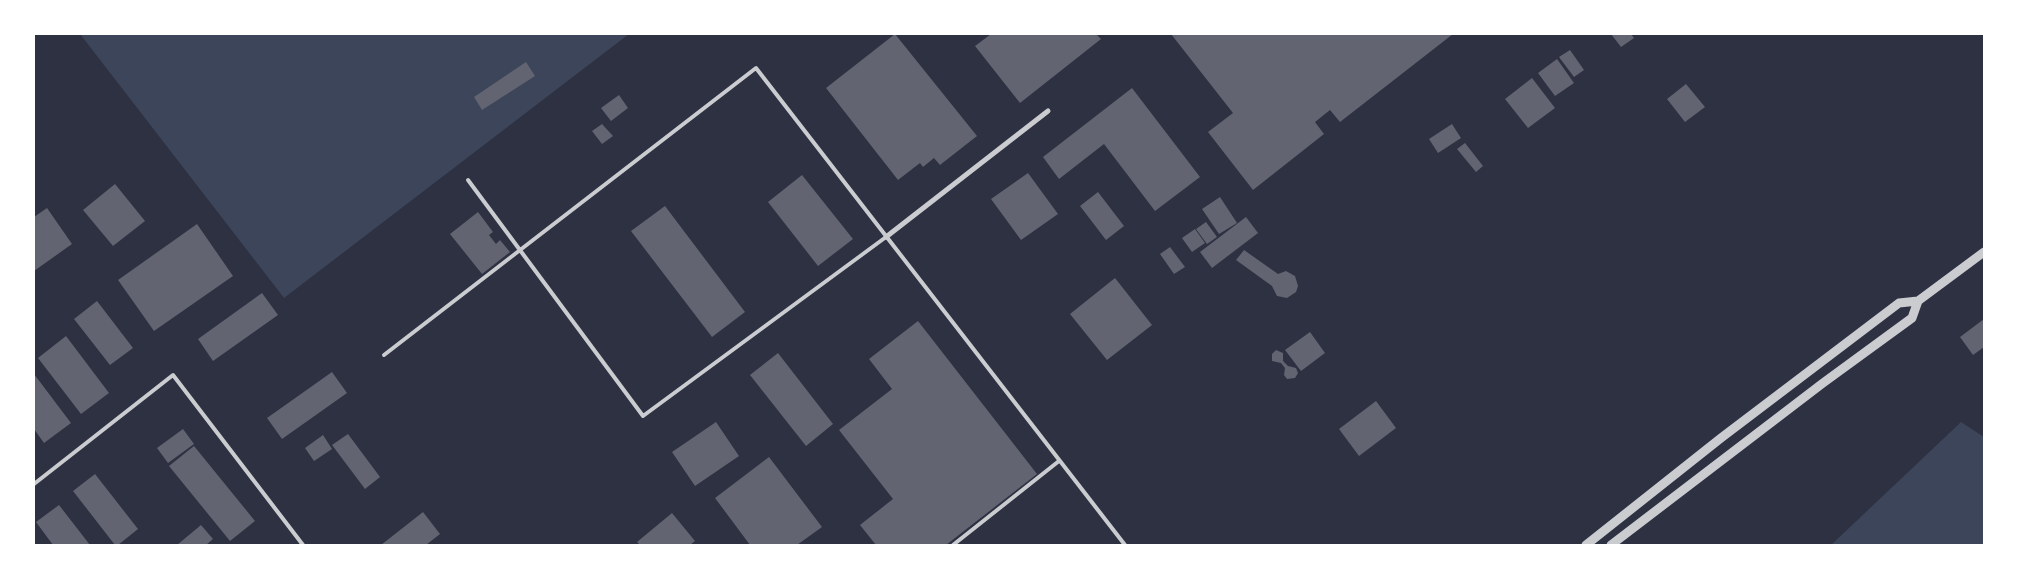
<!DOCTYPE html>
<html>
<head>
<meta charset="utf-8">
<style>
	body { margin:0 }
	#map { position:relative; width:2018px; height:579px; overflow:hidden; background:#2d3142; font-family:Jost,sans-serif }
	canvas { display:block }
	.frame { position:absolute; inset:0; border:35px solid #fff; pointer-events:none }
</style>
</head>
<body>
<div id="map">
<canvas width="2018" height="579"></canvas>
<div class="frame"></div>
</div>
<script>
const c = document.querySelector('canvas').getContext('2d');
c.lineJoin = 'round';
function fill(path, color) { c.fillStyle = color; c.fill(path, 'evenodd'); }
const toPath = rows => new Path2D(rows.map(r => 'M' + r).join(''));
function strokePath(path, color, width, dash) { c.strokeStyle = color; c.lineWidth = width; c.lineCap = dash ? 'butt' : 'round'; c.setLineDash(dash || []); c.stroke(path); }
fill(toPath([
	[80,34,629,34,284,298],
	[1961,422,1984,437,1984,545,1831,545]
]), '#3c4559');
fill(toPath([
	[895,34,977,136,940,165,934,158,923,167,920,163,898,180,826,88],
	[991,34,1096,34,1101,39,1020,103,975,46],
	[1171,34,1453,34,1340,122,1330,110,1315,122,1324,134,1253,190,1208,132,1233,113],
	[1611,34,1631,34,1634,38,1621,47],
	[1570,50,1584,70,1574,77,1559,57],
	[1557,59,1574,83,1555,96,1538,73],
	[526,62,535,76,482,110,474,97],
	[1532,78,1555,108,1528,128,1505,99],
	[1686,84,1705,107,1685,122,1667,99],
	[1132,88,1200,177,1155,211,1104,144,1059,179,1043,157],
	[619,95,628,108,611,121,601,108],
	[602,124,613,136,602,144,592,131],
	[1452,124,1461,138,1438,153,1429,139],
	[1465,143,1483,166,1476,172,1457,149],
	[1028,173,1058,214,1021,240,991,199],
	[802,175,853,239,818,266,768,202],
	[115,184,145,221,113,246,83,210],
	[1098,192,1124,226,1106,240,1080,206],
	[1220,197,1237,223,1219,234,1202,209],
	[665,206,745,312,712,337,631,231],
	[47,208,72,244,34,271,34,217],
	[478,212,493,232,489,235,496,244,500,240,510,252,482,274,450,234],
	[1246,217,1258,233,1212,268,1200,252],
	[1206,222,1217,237,1207,244,1196,229],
	[197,224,233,276,154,331,118,280],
	[1195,229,1205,243,1192,252,1182,238],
	[1170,247,1185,267,1174,274,1160,254],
	[1244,250,1278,274,1286,271,1295,276,1298,286,1296,292,1287,298,1277,296,1272,286,1236,260],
	[1115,278,1152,325,1107,360,1070,314],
	[262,293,278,315,213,361,198,339],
	[97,301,133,348,110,365,74,319],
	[1984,319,1984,347,1973,355,1960,337],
	[918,321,1037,474,946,545,876,545,860,525,893,499,839,430,892,389,869,359],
	[1310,332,1325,353,1301,371,1285,350],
	[66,336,109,393,81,414,38,358],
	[1276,350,1283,353,1283,361,1288,366,1296,368,1298,373,1295,378,1287,379,1284,375,1285,368,1281,363,1272,361,1272,354],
	[778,353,833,424,806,446,750,375],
	[332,372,347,393,282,439,267,418],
	[34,374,71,423,44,443,34,429],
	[1376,401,1396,428,1359,456,1339,429],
	[716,422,739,456,695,486,672,452],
	[183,429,194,444,168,463,157,448],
	[348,434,380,477,365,489,332,445],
	[323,435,332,449,314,461,305,448],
	[194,446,255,521,230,541,169,466],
	[769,457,822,527,797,545,750,545,715,498],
	[95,474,138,529,118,545,115,545,73,491],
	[59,505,90,545,53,545,36,522],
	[423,512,440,534,426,545,381,545],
	[672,513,695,541,690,545,640,545,637,542],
	[201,525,213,539,206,545,177,545]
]), '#626471');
strokePath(toPath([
	[468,180,643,416,886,237],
	[384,355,756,68,1125,545],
	[34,484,173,375,303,545],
	[953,545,1059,461]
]), '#caccd0', 4);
strokePath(toPath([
	[886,237,1048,111]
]), '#caccd0', 5);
strokePath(toPath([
	[1586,545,1721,438,1899,303,1918,301,1984,252],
	[1611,545,1823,383,1912,318,1918,301]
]), '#caccd0', 9);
</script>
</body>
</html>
